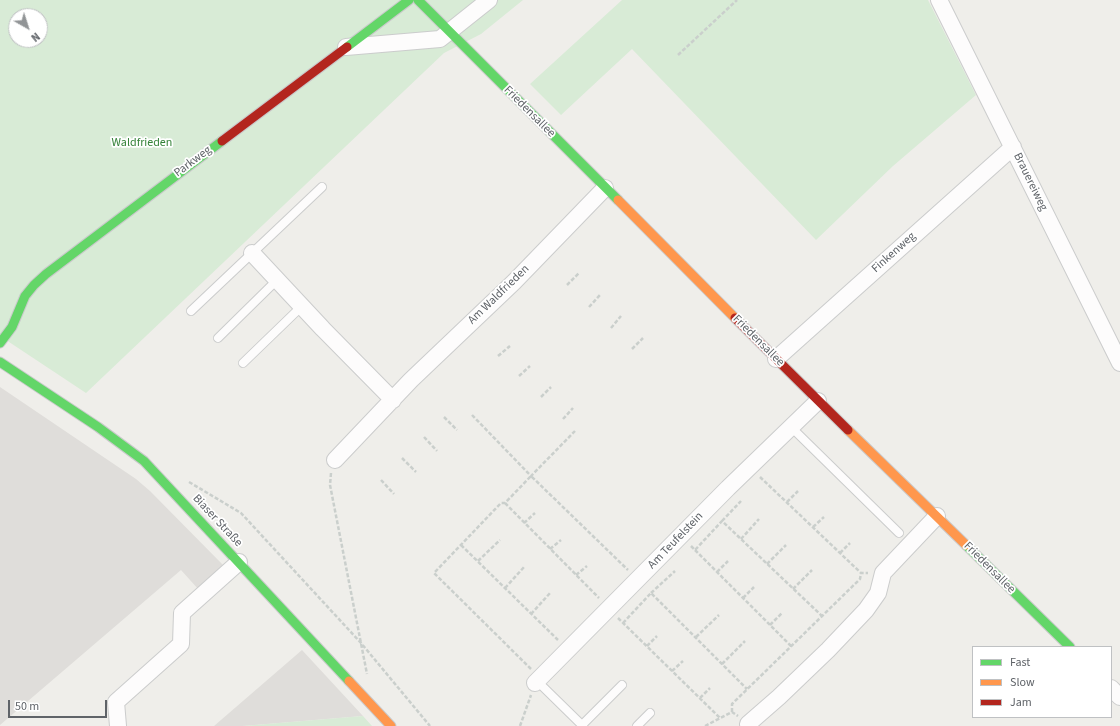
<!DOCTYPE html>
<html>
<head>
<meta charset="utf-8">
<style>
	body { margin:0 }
	#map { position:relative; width:1120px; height:726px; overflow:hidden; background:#efeeea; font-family:"Source Sans 3",sans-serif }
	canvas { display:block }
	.legend { position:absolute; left:972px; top:646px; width:140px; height:72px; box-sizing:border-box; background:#fff; border:1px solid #bfc1c3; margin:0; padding:5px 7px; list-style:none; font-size:12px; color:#5f6368 }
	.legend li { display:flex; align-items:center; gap:8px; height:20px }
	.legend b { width:20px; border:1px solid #bfc1c3 }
	.north { position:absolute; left:8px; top:8px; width:40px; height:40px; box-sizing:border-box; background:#fff; border:1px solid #bfc1c3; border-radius:50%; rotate:141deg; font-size:11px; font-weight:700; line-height:16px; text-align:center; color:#5f6368 }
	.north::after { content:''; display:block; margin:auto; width:14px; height:18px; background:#919496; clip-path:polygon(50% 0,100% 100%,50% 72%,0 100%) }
	.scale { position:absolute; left:8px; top:700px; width:99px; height:18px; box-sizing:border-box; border:2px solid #5f6368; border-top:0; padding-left:5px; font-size:12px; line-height:14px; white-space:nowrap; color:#5f6368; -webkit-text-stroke:3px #fff; paint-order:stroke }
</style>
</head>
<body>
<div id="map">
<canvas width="1120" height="726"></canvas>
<ul class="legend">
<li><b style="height:5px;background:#63d668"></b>Fast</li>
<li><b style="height:5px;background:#ff974d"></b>Slow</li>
<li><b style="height:5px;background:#b3261e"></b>Jam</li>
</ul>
<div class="north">N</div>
<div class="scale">50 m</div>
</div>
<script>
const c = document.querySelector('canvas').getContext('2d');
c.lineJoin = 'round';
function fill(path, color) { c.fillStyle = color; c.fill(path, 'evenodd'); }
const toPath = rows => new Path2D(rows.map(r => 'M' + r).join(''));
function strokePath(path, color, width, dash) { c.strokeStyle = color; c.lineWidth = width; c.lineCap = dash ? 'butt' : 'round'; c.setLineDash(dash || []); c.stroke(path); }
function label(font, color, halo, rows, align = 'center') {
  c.font = font + ' "Source Sans 3",sans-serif'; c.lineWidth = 3.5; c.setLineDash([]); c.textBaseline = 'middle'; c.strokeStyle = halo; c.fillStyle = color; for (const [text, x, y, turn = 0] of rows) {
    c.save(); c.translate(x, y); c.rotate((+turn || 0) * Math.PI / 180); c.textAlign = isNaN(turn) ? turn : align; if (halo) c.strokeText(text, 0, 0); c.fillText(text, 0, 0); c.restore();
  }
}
fill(toPath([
	[0,387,136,479,150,491,225,567,199,590,181,570,0,725],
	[302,650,363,716,243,726,214,726]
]), '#dfddda');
fill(toPath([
	[0,0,523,0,481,34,444,53,86,393,0,336],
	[16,16,40,16,40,40,16,40],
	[622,0,928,0,976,95,893,166,816,240,632,49,561,115,530,84],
	[363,716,372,726,243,726]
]), '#d8ebd6');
const lane = toPath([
	[191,311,322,187],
	[218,338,277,280],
	[243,363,302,306],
	[791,427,899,533],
	[537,681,583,726],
	[582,725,622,685],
	[637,726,650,713]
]);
const street = toPath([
	[939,0,1120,363],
	[346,47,440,39,489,0],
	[252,253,323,329,393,400],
	[776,359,1013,147],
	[335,460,411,380,514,282,605,188],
	[535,683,728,488,818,401],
	[1111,688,1120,697],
	[748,724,779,697,828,650,866,610,878,593,883,573,937,516],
	[118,726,116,702,181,644,182,613,239,562]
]);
const fast = toPath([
	[418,0,618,200],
	[347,47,409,0],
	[0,343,12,327,25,296,34,285,46,274,222,141],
	[0,362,98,427,144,461,349,681],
	[966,545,1070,647]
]);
const slow = toPath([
	[618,200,735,318],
	[848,430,966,545],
	[349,681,391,726]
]);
const jam = toPath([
	[222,141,347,47],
	[735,318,848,430]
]);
strokePath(lane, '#cbcccc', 10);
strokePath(street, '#cbcccc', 18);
strokePath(fast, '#cacacb', 11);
strokePath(slow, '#cacacb', 11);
strokePath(jam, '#cacacb', 11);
strokePath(toPath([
	[678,55,737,0],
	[567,285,579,273],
	[589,307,600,295],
	[611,328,621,316],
	[632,349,643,338],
	[498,356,510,346],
	[519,376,530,366],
	[541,397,551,387],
	[472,415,531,476,575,431],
	[444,417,457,430],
	[563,419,573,408],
	[424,437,437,451],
	[402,458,416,472],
	[331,473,330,485,367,674],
	[760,477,861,573,868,573],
	[381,480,394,494],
	[189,482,241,513,361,643,430,726],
	[787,502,798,491],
	[505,503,599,598],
	[722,521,741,501],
	[524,523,535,513],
	[813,527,824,517],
	[741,539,759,519],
	[461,545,558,640],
	[691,546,695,550,722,521,822,616],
	[550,549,561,540],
	[695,550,791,646],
	[840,553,850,543],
	[478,561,500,540],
	[767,564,786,545],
	[717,572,728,561],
	[576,575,587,566],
	[505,588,525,566],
	[793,589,812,570],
	[651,593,675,571],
	[743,598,754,587],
	[531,614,551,592],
	[618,618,720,718],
	[623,623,651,593,747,689],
	[770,625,782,613],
	[696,637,719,615],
	[647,646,657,636],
	[722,664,745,641],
	[531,669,434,573,501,503,505,503,531,476,628,570],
	[672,671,683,661],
	[700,698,710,688],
	[732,712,732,704,860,579,861,573],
	[520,726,531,695],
	[705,726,732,712,738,716]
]), '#cacfcc', 2.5, [4, 2]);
strokePath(lane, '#fdfcfc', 8);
strokePath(street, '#fdfcfc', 16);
strokePath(fast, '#63d668', 9);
strokePath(slow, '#ff974d', 9);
strokePath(jam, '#b3261e', 9);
label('12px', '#5f6368', '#fff', [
	["Friedensallee",529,112,45],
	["Parkweg",193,162,-37],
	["Brauereiweg",1030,182,64],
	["Finkenweg",894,253,-42],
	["Am Waldfrieden",499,295,-44],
	["Friedensallee",758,341,45],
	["Biaser Straße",217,521,47],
	["Am Teufelstein",676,541,-46],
	["Friedensallee",989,568,45]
]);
label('12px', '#348238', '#fff', [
	["Waldfrieden",142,143]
]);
</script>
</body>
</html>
